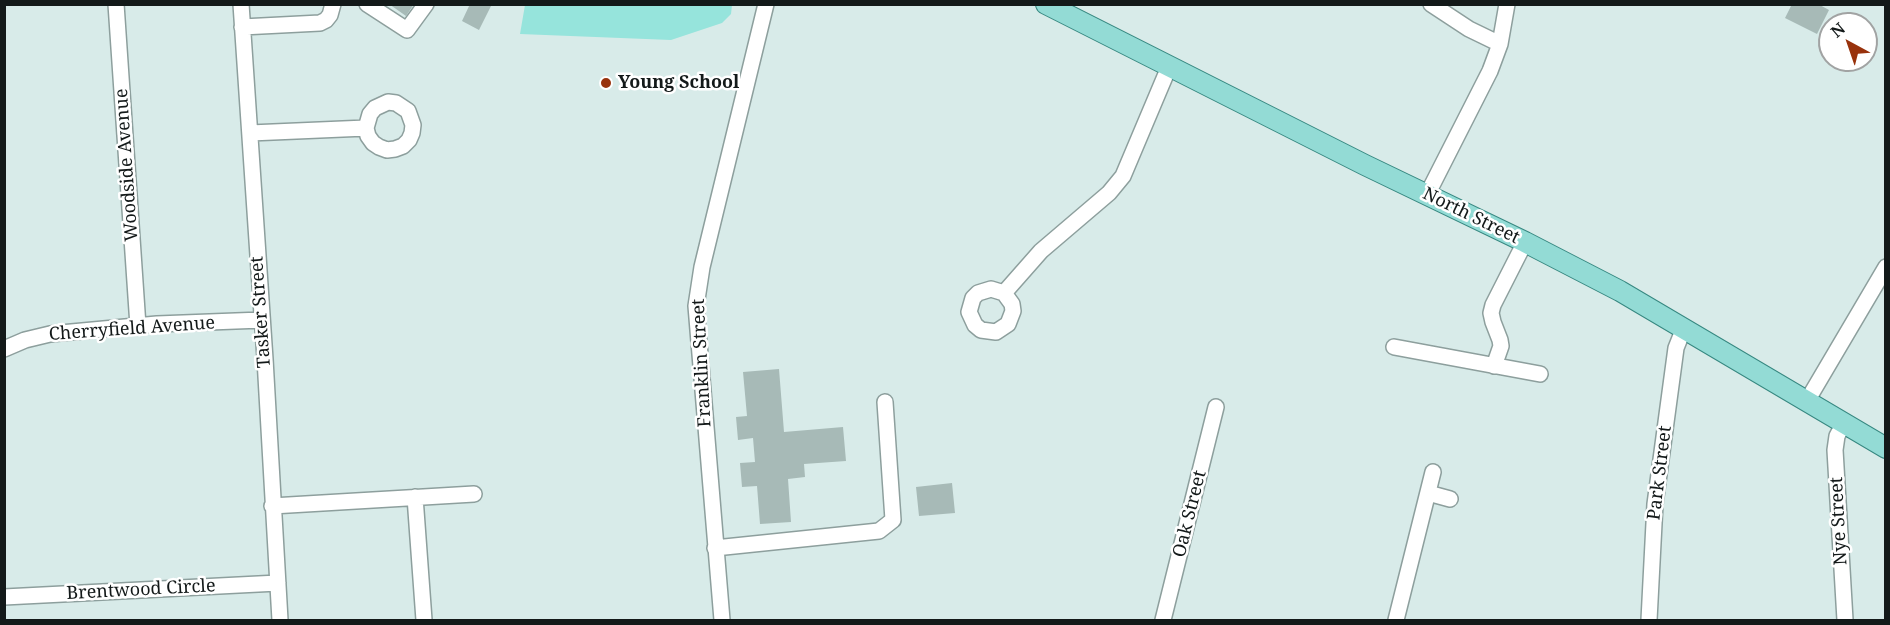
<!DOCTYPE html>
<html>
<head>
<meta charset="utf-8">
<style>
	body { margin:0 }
	#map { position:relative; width:1890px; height:625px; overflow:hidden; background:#d8ebe9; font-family:"Noto Serif",serif }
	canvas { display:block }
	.frame { position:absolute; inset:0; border:6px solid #131919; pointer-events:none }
	.north { position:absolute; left:1818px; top:12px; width:60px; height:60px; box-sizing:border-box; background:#fff; border:2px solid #a1a3a3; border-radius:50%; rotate:320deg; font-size:16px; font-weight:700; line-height:24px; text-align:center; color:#131919 }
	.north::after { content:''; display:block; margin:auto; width:21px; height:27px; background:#98320c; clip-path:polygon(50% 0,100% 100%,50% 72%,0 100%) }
</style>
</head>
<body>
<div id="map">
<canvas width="1890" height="625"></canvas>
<div class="frame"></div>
<div class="north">N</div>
</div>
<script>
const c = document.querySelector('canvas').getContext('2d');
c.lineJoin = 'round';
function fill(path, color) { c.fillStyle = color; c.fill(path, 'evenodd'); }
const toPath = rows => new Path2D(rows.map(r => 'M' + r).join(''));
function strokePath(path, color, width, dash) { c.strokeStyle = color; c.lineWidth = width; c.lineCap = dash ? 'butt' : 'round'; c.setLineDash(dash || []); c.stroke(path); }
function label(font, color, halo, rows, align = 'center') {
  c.font = font + ' "Noto Serif",serif'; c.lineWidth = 5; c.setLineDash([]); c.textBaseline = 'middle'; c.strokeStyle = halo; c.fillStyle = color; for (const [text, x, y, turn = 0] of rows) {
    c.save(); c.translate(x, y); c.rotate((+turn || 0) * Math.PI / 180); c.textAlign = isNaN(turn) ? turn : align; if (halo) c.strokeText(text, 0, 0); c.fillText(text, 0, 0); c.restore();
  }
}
fill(toPath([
	[525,5,525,4,732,5,731,14,722,23,671,40,520,34]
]), '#96e4dc');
fill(toPath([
	[389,4,414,4,406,16],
	[470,4,492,4,479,30,462,21],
	[1792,4,1818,4,1829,10,1817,34,1785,18],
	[779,369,784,432,843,427,846,461,804,464,805,477,788,479,791,522,760,524,757,486,742,487,740,463,755,462,753,438,738,440,736,417,747,416,743,372],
	[952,483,955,513,919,516,916,487]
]), '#a7bab7');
const minor = toPath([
	[116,4,138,326],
	[241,4,265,359,280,620],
	[367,4,407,30,426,4],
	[1431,4,1469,29,1500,44],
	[242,27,320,23,326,20,330,15,333,4],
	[250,133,366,128,370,114,375,108,388,102,396,103,408,111,413,125,412,133,409,140,403,146,395,149,387,150,379,147,373,143,368,136,366,128],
	[1427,195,1490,71,1500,44,1507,4],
	[1004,293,1012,304,1013,311,1008,324,996,332,981,330,975,325,969,312,973,298,978,293,991,289,1004,293,1041,251,1109,193,1123,176,1169,67],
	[1394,347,1540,374],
	[4,349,25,340,50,334,157,324,262,320],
	[1494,366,1501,346,1500,340,1493,322,1491,313,1493,305,1525,242],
	[1807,401,1886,267],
	[1844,423,1837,436,1835,450,1845,620],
	[1428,493,1450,499],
	[415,497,424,620],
	[272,506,474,494],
	[715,548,879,531,893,520,885,402],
	[4,597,278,583],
	[722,620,696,306,702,267,766,4],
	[1163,620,1216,407],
	[1396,620,1433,472],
	[1649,620,1655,504,1676,348,1684,328]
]);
const major = toPath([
	[1046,4,1365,165,1525,242,1620,291,1886,448]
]);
strokePath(minor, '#8d9f9d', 18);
strokePath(major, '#378881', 22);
strokePath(minor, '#fff', 15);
strokePath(major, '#93dbd5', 20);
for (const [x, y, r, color] of [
	[606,83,6,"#98320c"]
]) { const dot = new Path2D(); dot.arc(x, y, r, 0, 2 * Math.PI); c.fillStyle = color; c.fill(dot); strokePath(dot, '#fff', 2); }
label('bold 18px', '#131919', '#fff', [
	["Young School",618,83]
], 'left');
label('18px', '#131919', '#fff', [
	["Woodside Avenue",127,165,-94],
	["North Street",1471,216,26],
	["Tasker Street",261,312,-94],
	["Cherryfield Avenue",132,329,-4],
	["Franklin Street",702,363,-93],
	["Park Street",1660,473,-83],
	["Oak Street",1190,514,-76],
	["Nye Street",1839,521,-93],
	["Brentwood Circle",141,590,-3]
]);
</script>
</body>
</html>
